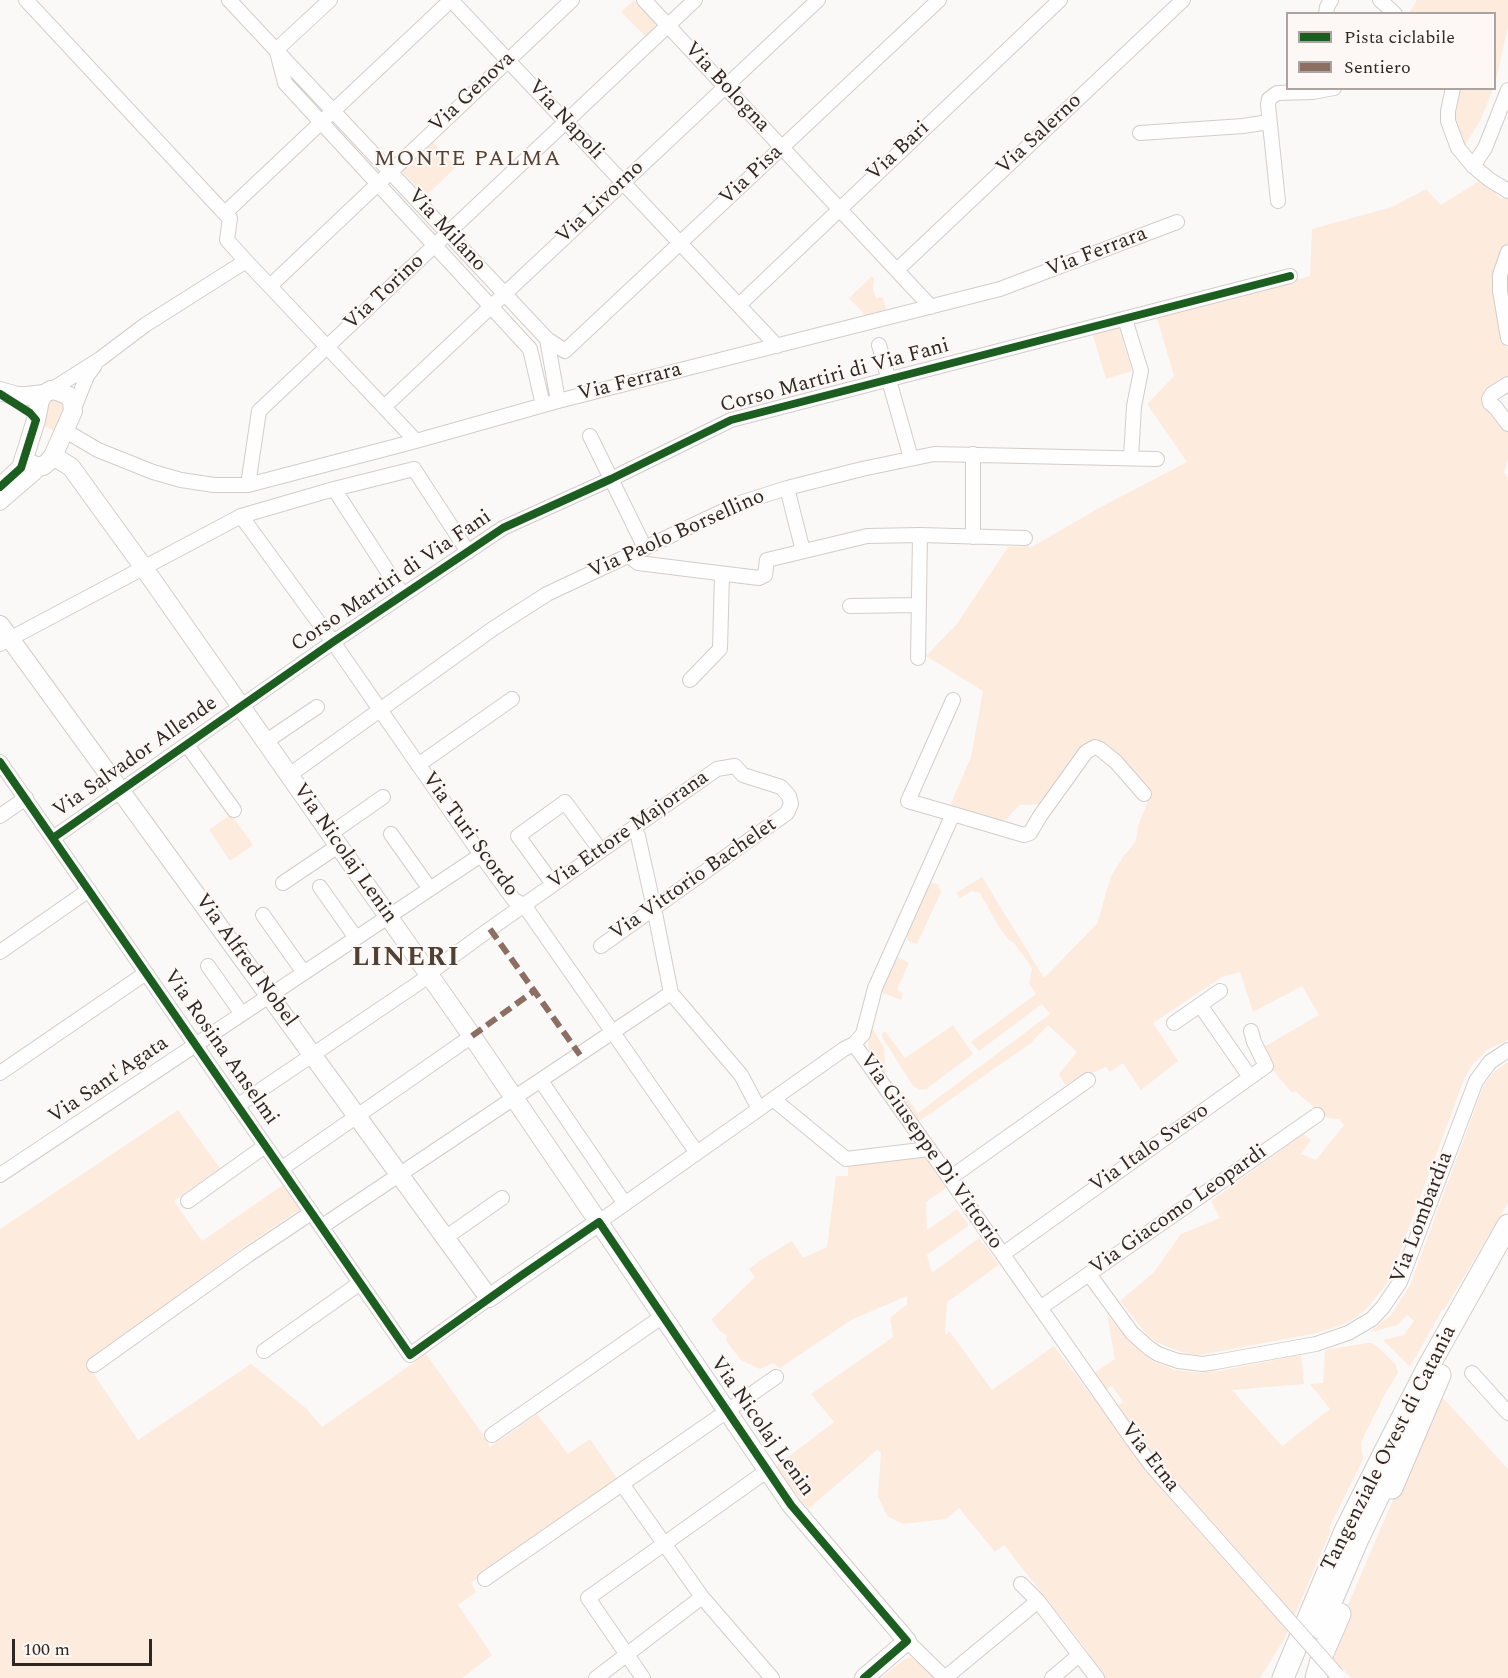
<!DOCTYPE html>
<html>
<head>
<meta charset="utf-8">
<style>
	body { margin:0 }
	#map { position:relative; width:1508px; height:1678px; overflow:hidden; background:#fbf9f7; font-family:Spectral,serif }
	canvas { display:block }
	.legend { position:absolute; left:1286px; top:12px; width:210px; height:78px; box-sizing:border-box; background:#fdf8f5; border:2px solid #aba4a1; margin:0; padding:8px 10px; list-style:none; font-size:18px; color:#2f2722 }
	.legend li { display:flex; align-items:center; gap:12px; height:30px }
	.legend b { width:30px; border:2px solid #aba4a1 }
	.scale { position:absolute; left:12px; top:1639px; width:140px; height:27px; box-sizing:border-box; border:3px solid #2f2722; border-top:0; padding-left:8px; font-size:18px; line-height:21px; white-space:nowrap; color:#2f2722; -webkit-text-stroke:4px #fdf8f5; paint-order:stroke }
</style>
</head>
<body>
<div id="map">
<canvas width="1508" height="1678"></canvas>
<ul class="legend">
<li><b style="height:8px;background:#1b5e20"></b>Pista ciclabile</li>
<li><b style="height:8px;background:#8d6e63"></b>Sentiero</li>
</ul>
<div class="scale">100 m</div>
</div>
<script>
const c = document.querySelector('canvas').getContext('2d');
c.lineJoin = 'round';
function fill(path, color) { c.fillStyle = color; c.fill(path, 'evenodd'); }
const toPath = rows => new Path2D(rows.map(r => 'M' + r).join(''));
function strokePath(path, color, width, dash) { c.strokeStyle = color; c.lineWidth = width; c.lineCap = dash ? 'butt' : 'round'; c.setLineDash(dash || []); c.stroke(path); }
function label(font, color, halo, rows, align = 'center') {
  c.font = font + ' Spectral,serif'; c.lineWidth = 4.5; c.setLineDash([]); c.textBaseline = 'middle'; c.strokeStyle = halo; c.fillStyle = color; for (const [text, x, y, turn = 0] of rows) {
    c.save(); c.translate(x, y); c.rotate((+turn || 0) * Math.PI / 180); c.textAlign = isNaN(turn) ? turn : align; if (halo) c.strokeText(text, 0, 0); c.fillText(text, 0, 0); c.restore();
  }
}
fill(toPath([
	[634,0,657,25,645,36,621,12],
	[1417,0,1508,0,1508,27,1495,84,1494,14,1409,13],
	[1457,89,1493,89,1480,121,1463,148,1458,140,1452,108],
	[432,141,456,167,426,196,401,171],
	[1484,178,1500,199,1508,195,1508,243,1496,275,1497,294,1508,352,1508,380,1488,392,1508,430,1508,459,1504,473,1508,478,1508,1040,1488,1049,1473,1064,1465,1077,1393,1271,1386,1285,1366,1309,1355,1318,1342,1325,1317,1333,1205,1354,1194,1355,1181,1352,1156,1342,1147,1335,1120,1301,1154,1272,1181,1234,1220,1218,1211,1201,1303,1134,1311,1140,1301,1154,1316,1160,1344,1125,1339,1119,1327,1118,1295,1091,1292,1093,1272,1069,1264,1047,1319,1015,1302,986,1253,1012,1240,972,1222,977,1153,1023,1178,1061,1141,1090,1123,1063,1110,1072,1106,1067,1065,1085,1059,1074,1077,1052,1048,1025,1031,1043,918,1122,892,1085,901,1089,918,1113,1050,1014,1042,1004,979,1051,971,1042,1036,994,1029,983,1032,968,1014,943,1009,940,999,927,980,893,972,891,960,898,956,893,982,877,1044,978,1097,924,1111,876,1123,857,1136,841,1138,826,1152,791,1131,772,1093,743,1043,804,1019,805,1001,825,948,810,971,757,983,691,926,656,956,625,1008,547,1029,546,1030,548,1099,508,1187,462,1147,404,1174,376,1157,318,1310,276,1312,229,1392,207,1426,189,1441,205],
	[872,276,874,279,873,289,876,298,883,297,886,310,865,315,849,298],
	[1118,325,1132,371,1106,379,1092,333],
	[56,397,66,405,54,431,42,425,48,400],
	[231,814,253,845,230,861,209,830],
	[931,883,938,884,941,892,917,944,908,941,905,934],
	[898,957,909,963,897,989,903,994,901,1000,883,993,881,990,894,961],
	[953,1025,973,1054,926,1089,920,1090,913,1086,881,1035,885,1031,905,1058],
	[872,1028,884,1048,886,1076,869,1052,868,1041],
	[1508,1062,1508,1203,1444,1310,1442,1310,1410,1367,1383,1340,1404,1335,1414,1321,1407,1315,1397,1325,1372,1332,1371,1331,1391,1315,1410,1285,1483,1087,1492,1074],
	[178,1110,220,1168,174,1201,202,1241,283,1185,301,1209,238,1251,87,1364,138,1440,251,1364,307,1409,322,1427,426,1354,482,1433,490,1447,537,1414,568,1454,590,1439,618,1480,471,1583,476,1592,458,1605,492,1655,462,1678,0,1678,0,1229],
	[924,1155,946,1188,926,1202,927,1230,957,1209,969,1225,927,1255,932,1273,979,1238,999,1265,947,1302,945,1335,950,1332,992,1390,1054,1346,1142,1463,1172,1501,1262,1602,1276,1593,1156,1459,1117,1406,1123,1402,1112,1386,1106,1390,1094,1373,1115,1359,1107,1314,1125,1337,1143,1354,1153,1361,1175,1370,1203,1373,1218,1371,1301,1355,1304,1384,1232,1390,1282,1446,1330,1409,1310,1384,1323,1383,1325,1350,1367,1343,1372,1343,1378,1347,1396,1365,1398,1373,1386,1392,1361,1442,1363,1459,1329,1528,1331,1530,1285,1638,1260,1678,1102,1678,1086,1649,1004,1545,995,1552,959,1508,946,1519,903,1524,887,1516,878,1496,881,1453,877,1450,808,1509,775,1467,834,1422,811,1394,893,1337,890,1318,907,1304,907,1296,851,1320,780,1368,773,1363,760,1369,741,1360,726,1341,727,1336,720,1331,711,1320,755,1277,749,1269,759,1261,792,1241,803,1258,827,1247,836,1176,848,1176,848,1163],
	[1442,1397,1508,1469,1508,1678,1351,1678,1341,1667,1336,1678,1321,1678,1328,1652,1389,1509],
	[910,1657,934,1672,939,1678,881,1678,902,1661]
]), '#fdebdd');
const minor = toPath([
	[26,0,229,218],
	[229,0,547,339,558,401],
	[451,0,777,346],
	[644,0,931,307],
	[1380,0,1395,14],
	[1326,14,1327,7,1331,0],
	[276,50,330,0],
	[277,52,285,83,530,349,543,405],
	[1453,88,1448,111,1448,121,1458,148,1473,166,1490,180,1508,191],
	[1140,133,1243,126,1269,122],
	[1473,166,1485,148,1508,90],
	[1278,201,1268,105,1269,99,1277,93,1313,92,1334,88],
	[225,213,451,0],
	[230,218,227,240,246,261,416,441],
	[1508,252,1500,275,1500,291,1508,338],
	[897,270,1183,0],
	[270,286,572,0],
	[739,305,1060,0],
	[1125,319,1141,371,1134,406,1131,458],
	[547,339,565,351,939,0],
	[879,345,911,458],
	[1508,384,1492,394,1489,399,1490,403,1496,408,1508,424],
	[51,390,100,359,145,325,246,261],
	[384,407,818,0],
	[73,411,87,376,95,365],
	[64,430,98,450,153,472,181,480,214,485,248,485,416,441,558,401,1000,289,1177,222],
	[590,436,645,548],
	[248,485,259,411,695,0],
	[787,488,803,551],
	[334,489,403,595],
	[0,503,43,466],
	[241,516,333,642,481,855,514,900,524,905,697,1153],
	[973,537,973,454],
	[628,555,638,563,759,578,765,575,767,560,867,536,920,535,1025,538],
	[850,606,919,605],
	[0,644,241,516,334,489,414,469,468,552],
	[918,658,920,535],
	[690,680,720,649,722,574],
	[265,742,317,707],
	[187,745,234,810],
	[0,762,410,1355,489,1298],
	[418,765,512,699],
	[288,776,494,628,547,594,740,503,787,488,862,469,934,454,1157,459],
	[953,814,908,801,953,700],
	[0,816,26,798],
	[633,828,638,836,654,908,671,993,741,1075,759,1109],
	[330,834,383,797],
	[391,834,430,889],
	[53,838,333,642,503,528,611,479,731,420,1290,276],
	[283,883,338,846],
	[553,884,518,836,565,802,601,851],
	[320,887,356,938],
	[263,915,304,973],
	[0,952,89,890],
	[208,966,242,1014],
	[1200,1005,1250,1077],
	[1174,1023,1220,991],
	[854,1044,863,1034,875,988,953,814,1024,835,1030,833,1040,816,1086,752,1095,747,1100,749,1116,762,1144,794],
	[0,1073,146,973],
	[541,1081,625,1204],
	[773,1099,846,1159,929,1149],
	[237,1106,423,980,435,969,490,929,717,769,735,766,743,775,781,787,789,796,791,804,787,813,601,946],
	[281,1169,472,1036],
	[0,1175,481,855],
	[950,1178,1088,1080],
	[188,1201,265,1146],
	[599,1222,844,1049,854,1044,929,1149,1132,1439,1151,1465,1269,1598],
	[321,1227,671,993],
	[445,1238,502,1198],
	[1003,1254,1266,1066,1254,1042,1251,1031],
	[1089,1274,1132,1333,1149,1348,1158,1354,1178,1361,1203,1364,1216,1362,1316,1344,1348,1333,1372,1319,1383,1307,1400,1282,1476,1081,1490,1062,1508,1050],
	[1040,1308,1317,1115],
	[264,1351,360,1283],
	[94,1365,248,1255,311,1213],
	[1472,1373,1508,1413],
	[492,1435,663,1316],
	[622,1484,702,1597,772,1678],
	[485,1579,776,1377],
	[1021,1584,1038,1601,1097,1678],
	[907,1641,945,1678],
	[596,1678,702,1597],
	[643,1678,588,1598,768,1470],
	[945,1678,1038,1601],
	[1052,1678,1079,1655]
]);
const major = toPath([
	[0,391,17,396,27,396,44,394,51,390,57,391,69,396,72,402,73,411,53,456,48,462,43,466,36,466,29,463,24,457],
	[53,456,71,467,139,561,472,1036,791,1505,907,1641,864,1678],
	[0,487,21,468,36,420,40,400,44,394],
	[0,625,489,1298,599,1222]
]);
const highway = toPath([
	[1392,1488,1440,1375],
	[1320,1628,1358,1539,1391,1470],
	[1283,1678,1345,1531,1384,1453,1427,1369,1508,1225],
	[1316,1678,1323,1653,1340,1614]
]);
strokePath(minor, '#d2cdc9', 16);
strokePath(major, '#d2cdc9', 20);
strokePath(highway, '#d2cdc9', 23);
strokePath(minor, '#fefefe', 14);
strokePath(major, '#fefefe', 18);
strokePath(highway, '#fefefe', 21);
const minorBridge = toPath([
	[1269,1598,1337,1675]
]);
strokePath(minorBridge, '#d2cdc9', 16, []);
strokePath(minorBridge, '#fefefe', 14);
strokePath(toPath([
	[490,929,580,1055],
	[472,1036,534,991]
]), '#8d6e63', 6, [12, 6]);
strokePath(toPath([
	[0,394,30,413,36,420,21,468,0,487],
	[0,762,410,1355,522,1275,599,1222,791,1505,907,1641,864,1678],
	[53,838,333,642,503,528,611,479,731,420,1290,276]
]), '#1b5e20', 8);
label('21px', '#2f2722', '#fdf8f5', [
	["Via Bologna",726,88,47],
	["Via Genova",473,93,-43],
	["Via Napoli",565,121,47],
	["Via Salerno",1040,135,-43],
	["Via Bari",899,152,-43],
	["Via Pisa",752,176,-43],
	["Via Livorno",601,203,-43],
	["Via Milano",446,231,47],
	["Via Ferrara",1097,253,-21],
	["Via Torino",385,293,-43],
	["Corso Martiri di Via Fani",835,377,-15],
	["Via Ferrara",630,383,-14],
	["Via Paolo Borsellino",677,535,-24],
	["Corso Martiri di Via Fani",392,582,-34],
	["Via Salvador Allende",136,758,-35],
	["Via Ettore Majorana",629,831,-35],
	["Via Turi Scordo",469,835,54],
	["Via Nicolaj Lenin",344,854,55],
	["Via Vittorio Bachelet",694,880,-35],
	["Via Alfred Nobel",245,961,54],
	["Via Rosina Anselmi",220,1048,55],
	["Via Sant'Agata",109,1081,-34],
	["Via Italo Svevo",1150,1149,-35],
	["Via Giuseppe Di Vittorio",930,1152,55],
	["Via Giacomo Leopardi",1179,1211,-35],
	["Via Lombardia",1423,1218,-69],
	["Via Nicolaj Lenin",761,1427,55],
	["Tangenziale Ovest di Catania",1390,1449,-63],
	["Via Etna",1149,1458,52]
]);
c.letterSpacing = '1.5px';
label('22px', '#514034', '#fdf8f5', [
	["MONTE PALMA",468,161]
]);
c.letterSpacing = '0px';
c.letterSpacing = '1.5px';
label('bold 27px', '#514034', '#fdf8f5', [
	["LINERI",406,960]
]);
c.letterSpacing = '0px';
</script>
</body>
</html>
